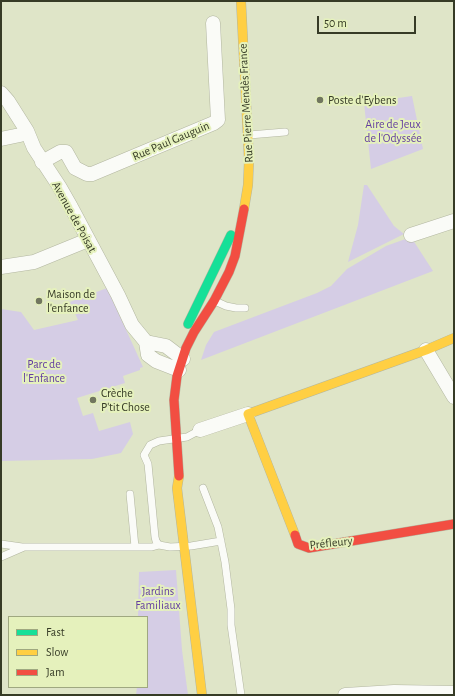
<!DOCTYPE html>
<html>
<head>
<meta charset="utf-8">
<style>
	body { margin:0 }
	#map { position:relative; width:455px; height:696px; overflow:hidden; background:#dfe5c8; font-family:"Alegreya Sans",sans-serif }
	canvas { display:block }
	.frame { position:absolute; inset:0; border:2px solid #363b26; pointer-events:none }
	.legend { position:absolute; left:8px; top:616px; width:140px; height:72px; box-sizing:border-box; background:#e5f1bc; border:1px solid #9fa880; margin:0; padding:5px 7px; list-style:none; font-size:12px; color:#363b26 }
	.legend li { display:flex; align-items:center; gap:8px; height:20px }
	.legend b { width:20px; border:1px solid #9fa880 }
	.scale { position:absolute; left:317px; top:16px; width:99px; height:18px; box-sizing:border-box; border:2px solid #363b26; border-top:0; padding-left:5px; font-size:12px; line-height:14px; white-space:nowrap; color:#363b26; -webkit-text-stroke:3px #e5f1bc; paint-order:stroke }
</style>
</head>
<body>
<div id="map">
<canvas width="455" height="696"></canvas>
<div class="frame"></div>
<ul class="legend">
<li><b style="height:5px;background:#16e098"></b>Fast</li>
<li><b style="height:5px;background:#ffcf43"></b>Slow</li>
<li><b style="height:5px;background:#f24e42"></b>Jam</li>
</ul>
<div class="scale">50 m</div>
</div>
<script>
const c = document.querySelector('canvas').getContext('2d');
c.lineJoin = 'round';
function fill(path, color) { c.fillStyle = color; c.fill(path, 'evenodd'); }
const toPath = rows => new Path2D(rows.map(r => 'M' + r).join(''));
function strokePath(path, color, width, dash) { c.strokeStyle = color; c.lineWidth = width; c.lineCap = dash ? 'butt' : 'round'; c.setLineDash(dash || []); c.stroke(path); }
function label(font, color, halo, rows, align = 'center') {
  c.font = font + ' "Alegreya Sans",sans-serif'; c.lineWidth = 4; c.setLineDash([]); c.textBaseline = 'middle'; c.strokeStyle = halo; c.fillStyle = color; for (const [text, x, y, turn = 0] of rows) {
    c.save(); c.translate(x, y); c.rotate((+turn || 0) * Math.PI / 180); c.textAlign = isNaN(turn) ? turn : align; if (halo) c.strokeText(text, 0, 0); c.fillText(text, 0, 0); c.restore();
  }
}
fill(toPath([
	[412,96,423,149,371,169,364,103],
	[364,185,367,185,394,226,404,234,348,262,358,225],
	[411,237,433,271,201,360,206,345,214,332,317,293,331,286,347,269,386,246],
	[107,288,143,367,140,368,140,370,123,376,125,383,77,398,83,416,93,413,99,431,130,422,133,434,121,453,92,459,1,461,1,309,21,312,34,330,78,320,70,302],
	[176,570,182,650,188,695,136,695,137,687,147,687,147,617,138,617,139,572]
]), '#d5cde5');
const lane = toPath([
	[249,135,285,132],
	[215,301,226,306,236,308,245,308],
	[200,430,187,437,159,441,150,445,144,455,148,464,155,537,156,541,159,545,170,547,191,546,221,541],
	[203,488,218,527,225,562,231,609,231,625,241,695],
	[130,494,135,547],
	[1,544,22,547],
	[1,557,24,547,152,547,159,545]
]);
const street = toPath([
	[1,93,8,101,27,131,34,148,59,186,71,207,118,295,132,325,146,342,148,355,156,361,179,370],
	[1,139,20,135,27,131],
	[42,162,60,152,66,152,75,168,87,174,92,174,214,123,218,120,213,23],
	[411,235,454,221],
	[1,267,34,262,88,240],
	[146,342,166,346,183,359],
	[426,350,454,397],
	[200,430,248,414],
	[345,695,394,692,454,693]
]);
const fast = toPath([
	[188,324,231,235]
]);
const slow = toPath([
	[241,1,249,160,248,185,244,209],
	[179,476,177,488,202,695],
	[295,535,248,414,426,350,454,338]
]);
const jam = toPath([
	[179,476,174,400,177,376,186,348,194,332,214,301,229,272,235,256,244,209],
	[295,535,298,544,309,548,454,524]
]);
strokePath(lane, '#b2b6a0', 8);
strokePath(street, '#b2b6a0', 15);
strokePath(fast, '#b2b6a0', 10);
strokePath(slow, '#b2b6a0', 10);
strokePath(jam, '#b2b6a0', 10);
strokePath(lane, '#fafbf7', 7);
strokePath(street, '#fafbf7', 14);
strokePath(fast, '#16e098', 9);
strokePath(slow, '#ffcf43', 9);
strokePath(jam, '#f24e42', 9);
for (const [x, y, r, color] of [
	[320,100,4,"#71765f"],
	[39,301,4,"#71765f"],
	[93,400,4,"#71765f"]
]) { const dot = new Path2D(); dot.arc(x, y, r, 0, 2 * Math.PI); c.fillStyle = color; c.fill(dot); strokePath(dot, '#e5f1bc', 1.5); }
label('12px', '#363b26', '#e5f1bc', [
	["Poste d'Eybens",328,100],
	["Maison de",47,294],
	["l'enfance",47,308],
	["Crèche",101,393],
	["P'tit Chose",101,407]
], 'left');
label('12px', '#363b26', '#e5f1bc', [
	["Rue Pierre Mendès France",246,103,-93],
	["Rue Paul Gauguin",171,141,-23],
	["Avenue de Poisat",74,217,61],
	["Préfleury",331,543,-6]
]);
label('12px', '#633da1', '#e5f1bc', [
	["Aire de Jeux",393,124],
	["de l'Odyssée",393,138],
	["Parc de",44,364],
	["l'Enfance",44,378],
	["Jardins",158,591],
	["Familiaux",158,605]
]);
</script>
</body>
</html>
